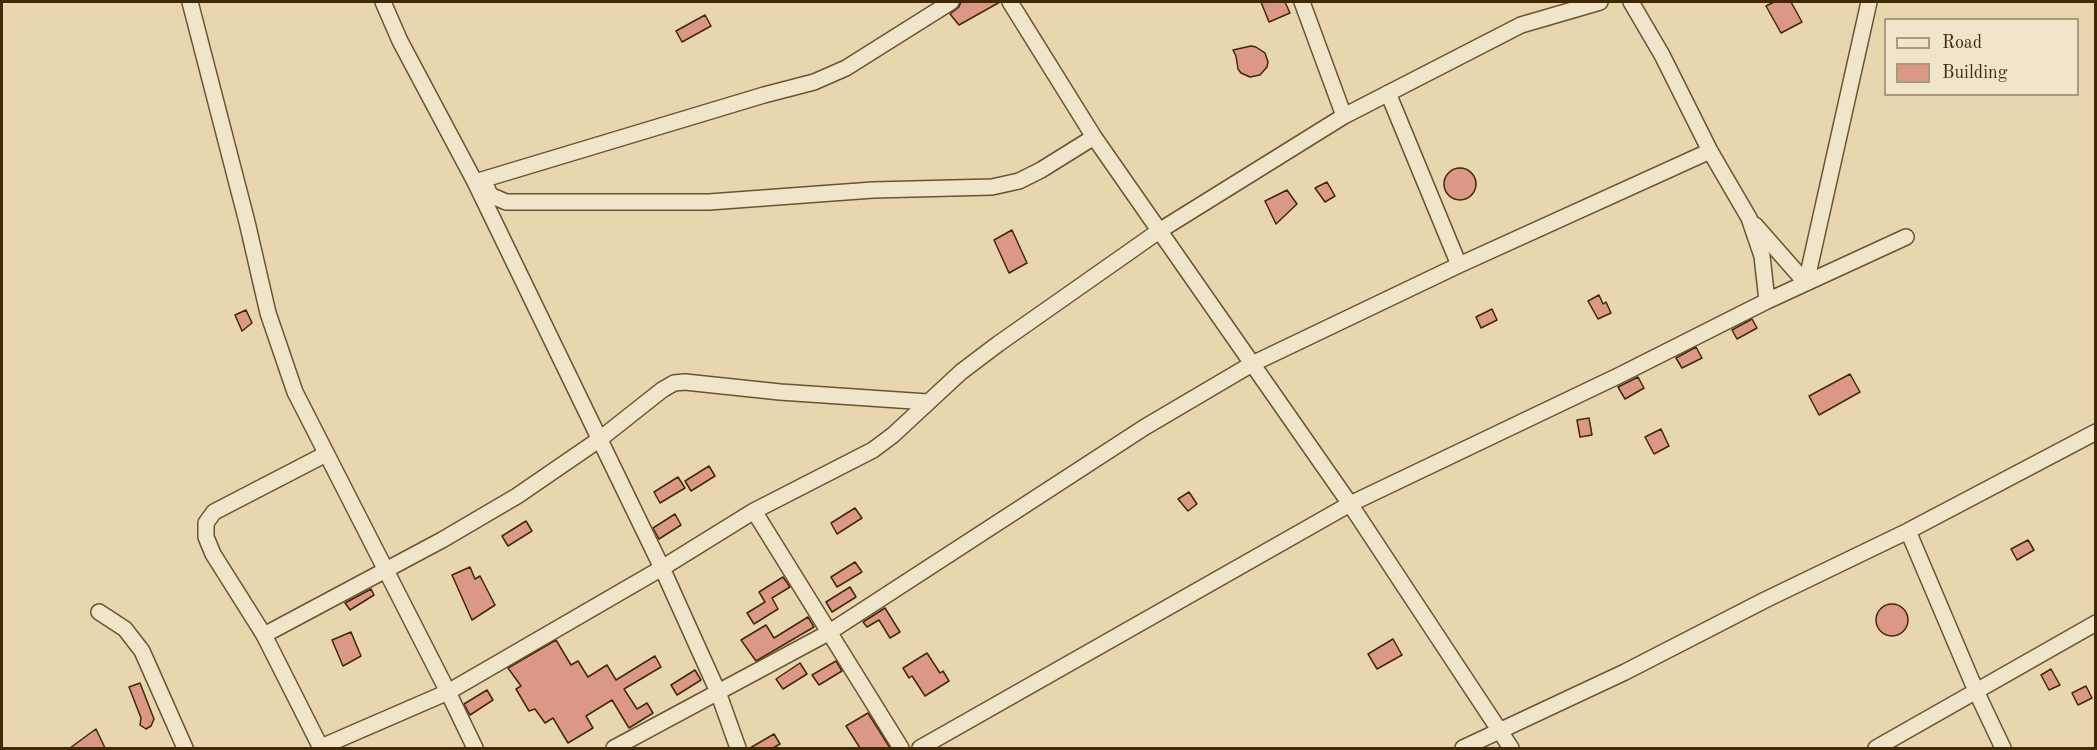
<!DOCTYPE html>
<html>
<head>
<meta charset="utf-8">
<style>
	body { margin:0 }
	#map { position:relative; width:2097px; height:750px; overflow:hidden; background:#e8d6ae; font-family:"Old Standard TT",serif }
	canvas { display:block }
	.frame { position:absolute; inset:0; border:3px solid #412906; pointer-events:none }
	.legend { position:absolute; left:1884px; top:18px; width:195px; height:78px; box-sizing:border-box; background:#f0e4ca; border:2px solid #aa997c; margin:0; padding:8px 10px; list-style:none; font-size:18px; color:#412906 }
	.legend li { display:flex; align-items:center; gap:12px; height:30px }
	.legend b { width:30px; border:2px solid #aa997c }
</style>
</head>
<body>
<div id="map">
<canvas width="2097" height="750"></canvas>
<div class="frame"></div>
<ul class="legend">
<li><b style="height:8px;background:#f0e4ca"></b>Road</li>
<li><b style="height:16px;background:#dc9886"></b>Building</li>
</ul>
</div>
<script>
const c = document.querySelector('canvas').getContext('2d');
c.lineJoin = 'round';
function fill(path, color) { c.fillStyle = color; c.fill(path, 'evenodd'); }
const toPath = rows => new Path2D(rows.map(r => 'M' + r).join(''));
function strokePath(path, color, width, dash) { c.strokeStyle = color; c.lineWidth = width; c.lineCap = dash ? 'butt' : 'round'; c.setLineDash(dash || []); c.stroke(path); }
const building = toPath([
	[961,2,1000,2,959,25,950,14,959,7,961,2],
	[1261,2,1285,2,1290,13,1269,22,1261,2],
	[1774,2,1791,2,1802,22,1781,33,1766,6,1774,2],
	[705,15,711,26,682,42,676,31,705,15],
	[1251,46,1256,47,1265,53,1268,62,1267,67,1260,75,1250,77,1241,73,1238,69,1236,56,1233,50,1251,46],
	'1444 184a16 16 0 1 1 32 0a16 16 0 1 1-32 0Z',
	[1327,182,1335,196,1325,202,1315,188,1327,182],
	[1287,190,1297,204,1276,224,1265,201,1287,190],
	[1012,230,1027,263,1009,273,994,240,1012,230],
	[1599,295,1603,304,1606,302,1611,313,1598,319,1588,301,1599,295],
	[1492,309,1497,320,1481,328,1476,317,1492,309],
	[246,310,252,323,242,331,235,315,246,310],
	[1752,319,1757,328,1737,339,1732,330,1752,319],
	[1696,347,1702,358,1682,368,1676,358,1696,347],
	[1850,374,1860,392,1819,415,1809,396,1850,374],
	[1638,377,1644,388,1625,399,1618,387,1638,377],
	[1589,418,1592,435,1580,437,1577,420,1589,418],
	[1661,429,1669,446,1654,454,1645,437,1661,429],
	[709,466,715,476,691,491,685,481,709,466],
	[678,477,685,488,660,503,654,492,678,477],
	[1189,492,1197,504,1188,511,1178,499,1189,492],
	[855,508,862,518,837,534,831,523,855,508],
	[675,514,681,525,659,539,653,528,675,514],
	[526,521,532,531,508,546,502,536,526,521],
	[2028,540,2034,550,2017,560,2011,549,2028,540],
	[855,562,862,572,837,587,831,577,855,562],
	[470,567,475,579,480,576,495,605,472,620,452,575,470,567],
	[783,577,790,587,772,598,778,609,754,624,747,613,765,602,759,592,783,577],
	[850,587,856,597,832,612,826,602,850,587],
	[371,589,374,595,350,610,345,603,371,589],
	'1876 620a16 16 0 1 1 32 0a16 16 0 1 1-32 0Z',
	[885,608,900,632,890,638,879,620,867,627,863,622,885,608],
	[808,617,814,627,756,661,741,640,766,625,774,638,808,617],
	[351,632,361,656,343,666,332,640,351,632],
	[1393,639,1402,655,1377,669,1368,654,1393,639],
	[556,640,571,665,578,661,588,677,607,665,616,680,655,656,661,667,624,689,637,709,647,703,653,713,629,728,612,700,586,716,593,728,568,743,553,718,545,723,535,709,529,711,516,689,521,686,508,668,556,640],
	[927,653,940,673,943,671,949,681,925,696,912,676,909,678,903,668,927,653],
	[836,661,842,671,819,685,812,675,836,661],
	[800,663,807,674,783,689,776,679,800,663],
	[2051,669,2060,685,2049,690,2041,675,2051,669],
	[695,670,701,680,677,695,671,685,695,670],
	[140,683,154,719,151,726,146,729,140,725,141,718,129,687,140,683],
	[2086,686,2092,698,2078,705,2072,693,2086,686],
	[487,690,493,700,470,715,464,704,487,690],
	[868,713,890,748,860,748,846,726,868,713],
	[96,729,105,748,70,748,89,734,96,729],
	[774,734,780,744,773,748,750,748,774,734]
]);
fill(building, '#dc9886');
strokePath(building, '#412906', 1.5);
const street = toPath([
	[190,2,247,222,268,313,295,392,448,692,475,748],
	[383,2,400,41,475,182,662,568,718,692,738,748],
	[1010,2,1094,137,1350,504,1511,748],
	[1302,2,1344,116],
	[1631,2,1662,55,1710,151,1749,218,1762,256,1767,301],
	[1388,93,1459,265],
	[484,181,490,195,506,202,709,202,873,190,992,187,1019,181,1041,170,1094,137],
	[475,182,764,95,814,82,846,68,951,2],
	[1755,225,1806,283],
	[1806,283,1869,2],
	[754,511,873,450,893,435,961,372,998,344,1159,231,1344,116,1521,25,1600,2],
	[1908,531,1976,691,2003,748],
	[99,612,125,629,142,651,185,748],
	[264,635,442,540,517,496,600,439,662,390,674,383,685,382,780,392,928,402],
	[319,748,448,692,662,568,754,511,901,748],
	[321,748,264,635,213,554,206,537,206,523,214,512,326,454],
	[614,748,828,633,1145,427,1252,364,1459,265,1710,151],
	[920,748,1350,504,1618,376,1767,301,1906,237],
	[1463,748,1625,672,1765,600,1908,531,2096,432],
	[1876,748,2096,623]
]);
strokePath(street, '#6b5430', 18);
strokePath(street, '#f0e4ca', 15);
</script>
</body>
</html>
